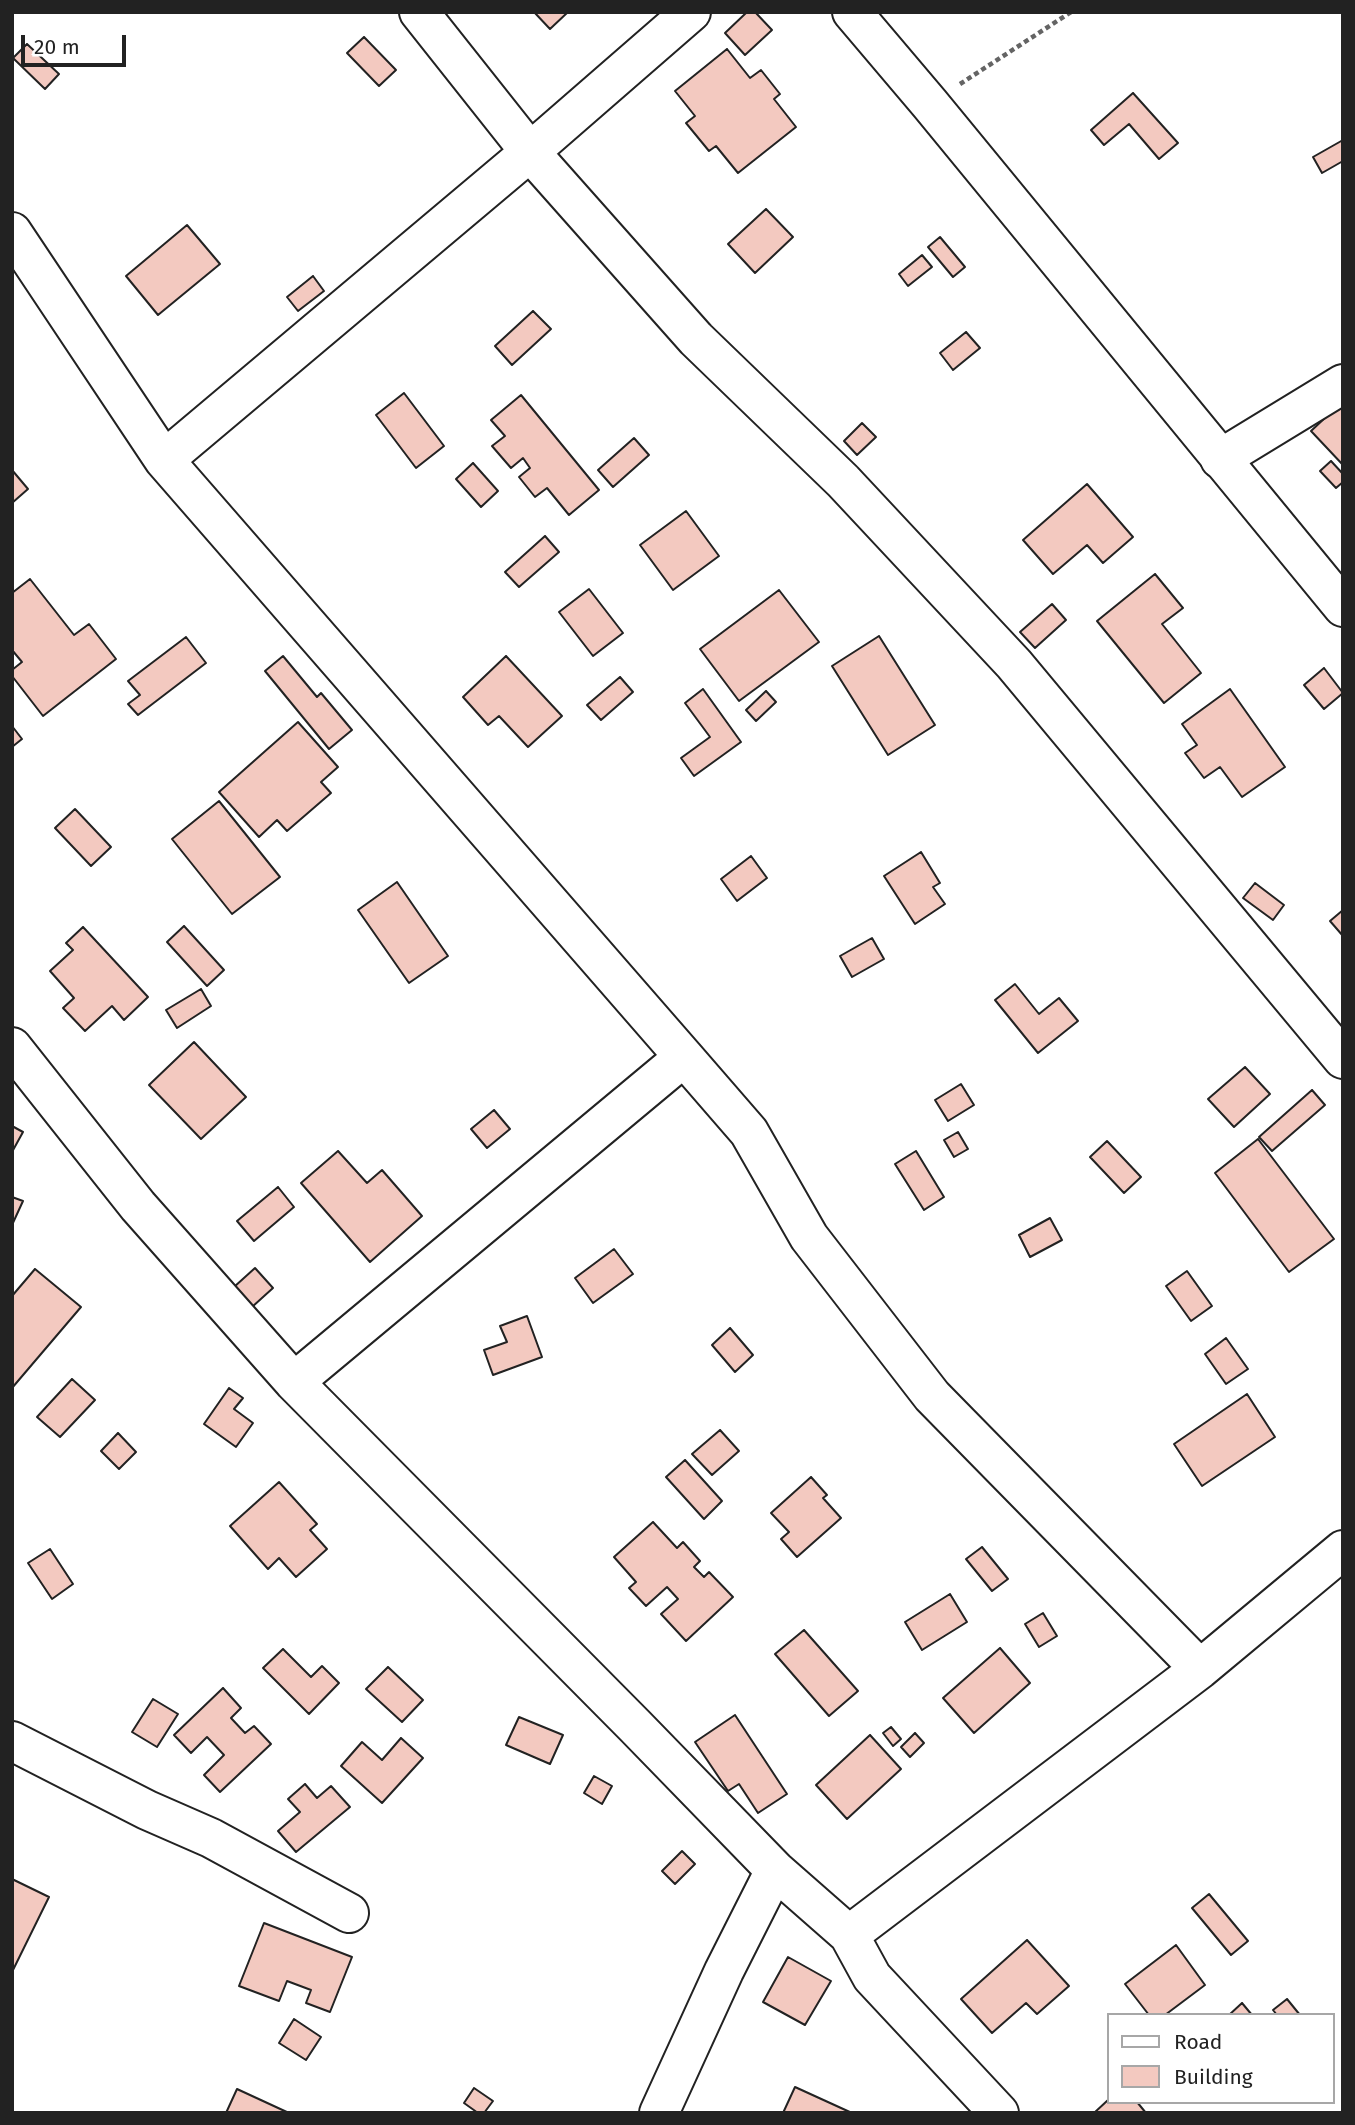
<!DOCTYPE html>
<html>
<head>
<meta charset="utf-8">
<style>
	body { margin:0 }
	#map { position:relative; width:1355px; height:2125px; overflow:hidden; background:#fff; font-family:"Fira Sans",sans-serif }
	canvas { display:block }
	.frame { position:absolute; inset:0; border:14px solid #222; pointer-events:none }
	.legend { position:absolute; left:1107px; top:2013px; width:228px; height:91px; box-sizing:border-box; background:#fff; border:2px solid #a7a7a7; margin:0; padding:9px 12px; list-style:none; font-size:21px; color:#222 }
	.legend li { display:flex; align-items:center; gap:14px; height:35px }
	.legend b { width:35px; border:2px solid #a7a7a7 }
	.scale { position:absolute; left:21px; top:35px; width:105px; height:32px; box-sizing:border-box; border:4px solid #222; border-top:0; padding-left:9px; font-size:21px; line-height:24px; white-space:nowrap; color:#222; -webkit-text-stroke:5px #fff; paint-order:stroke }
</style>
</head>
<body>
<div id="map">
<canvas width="1355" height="2125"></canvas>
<div class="frame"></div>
<ul class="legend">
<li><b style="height:9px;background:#fff"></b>Road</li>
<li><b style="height:19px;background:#f3c9c0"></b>Building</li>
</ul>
<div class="scale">20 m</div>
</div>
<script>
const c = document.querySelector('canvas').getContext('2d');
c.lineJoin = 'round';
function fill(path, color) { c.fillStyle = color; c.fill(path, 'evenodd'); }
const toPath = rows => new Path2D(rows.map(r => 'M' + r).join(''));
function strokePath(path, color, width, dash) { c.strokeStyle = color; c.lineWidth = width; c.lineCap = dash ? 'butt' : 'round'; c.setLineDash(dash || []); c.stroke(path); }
const building = toPath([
	[534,12,568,12,550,29,534,12],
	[747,12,755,12,772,30,745,55,725,33,747,12],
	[364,37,396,70,379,86,347,53,364,37],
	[27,44,59,74,45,89,13,58,27,44],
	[727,49,750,78,761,70,780,94,774,99,796,127,738,173,716,146,709,151,686,123,695,116,675,91,727,49],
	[1133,93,1178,143,1159,159,1129,124,1104,145,1091,130,1133,93],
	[1343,140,1343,161,1322,173,1313,157,1343,140],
	[766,209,793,237,755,273,728,244,766,209],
	[187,225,220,264,158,315,126,276,187,225],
	[940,237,965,267,953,277,928,247,940,237],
	[922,255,932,267,908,286,899,274,922,255],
	[313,276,324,291,298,311,287,297,313,276],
	[533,311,551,329,512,365,495,346,533,311],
	[966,332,980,348,953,370,940,353,966,332],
	[404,393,444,446,416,468,376,415,404,393],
	[521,395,599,490,569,515,547,488,535,497,519,477,530,468,523,458,511,468,492,446,505,436,491,420,521,395],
	[1343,401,1343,465,1311,431,1343,401],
	[862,423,876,437,857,455,844,441,862,423],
	[634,438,649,455,613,487,598,470,634,438],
	[1331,461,1343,474,1343,482,1336,488,1320,471,1331,461],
	[473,463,498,491,481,507,456,479,473,463],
	[12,470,28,489,12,503,12,470],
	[1087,484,1133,537,1103,563,1087,545,1053,574,1023,540,1087,484],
	[686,511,719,556,673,590,640,545,686,511],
	[545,536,559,552,519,587,505,572,545,536],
	[1155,574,1183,608,1162,624,1201,673,1164,703,1097,621,1155,574],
	[30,579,74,635,89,624,116,659,43,716,12,676,12,670,22,662,12,650,12,593,30,579],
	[589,589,623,633,593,656,559,612,589,589],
	[779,590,819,642,739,701,700,649,779,590],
	[1052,604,1066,620,1035,648,1020,632,1052,604],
	[879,636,935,725,888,755,832,666,879,636],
	[186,637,206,663,138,715,128,704,140,695,128,681,186,637],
	[283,656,317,697,321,693,352,730,329,749,265,671,283,656],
	[506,656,562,716,528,747,499,716,488,725,463,697,506,656],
	[1324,668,1343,693,1324,709,1304,685,1324,668],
	[620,677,633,692,601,720,587,705,620,677],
	[703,689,741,742,694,776,681,758,710,737,685,703,703,689],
	[1230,689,1285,767,1242,797,1220,767,1204,778,1185,753,1197,745,1182,724,1230,689],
	[766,691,776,702,756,721,746,710,766,691],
	[298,722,338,767,321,782,331,793,287,831,277,820,259,837,219,792,298,722],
	[12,726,22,739,12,747,12,726],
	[219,801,280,877,232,914,172,839,219,801],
	[75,809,111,847,91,866,55,828,75,809],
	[921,852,940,883,933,887,945,904,915,924,884,876,921,852],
	[751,856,767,878,737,901,721,879,751,856],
	[397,882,448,956,409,983,358,910,397,882],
	[1255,883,1284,905,1273,920,1243,898,1255,883],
	[1343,910,1343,936,1330,921,1343,910],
	[184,926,224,970,207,986,167,942,184,926],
	[83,927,148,997,124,1020,112,1006,85,1031,63,1008,74,998,50,971,73,950,66,943,83,927],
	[872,938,884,959,852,977,840,956,872,938],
	[1015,984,1039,1014,1059,998,1078,1021,1038,1053,995,1000,1015,984],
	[201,989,211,1006,177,1028,166,1010,201,989],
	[194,1042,246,1097,201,1139,149,1085,194,1042],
	[1245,1067,1270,1094,1234,1127,1208,1099,1245,1067],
	[961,1084,974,1105,948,1121,935,1100,961,1084],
	[1312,1090,1325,1105,1272,1151,1259,1137,1312,1090],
	[494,1110,510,1129,487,1148,471,1129,494,1110],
	[12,1126,23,1132,12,1152,12,1126],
	[958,1132,968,1149,954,1157,944,1140,958,1132],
	[1258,1139,1334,1239,1289,1272,1215,1173,1258,1139],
	[1107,1141,1141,1177,1124,1193,1090,1157,1107,1141],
	[338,1151,367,1183,382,1170,422,1216,370,1262,301,1183,338,1151],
	[916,1151,944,1197,924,1210,895,1164,916,1151],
	[278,1187,294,1207,254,1241,237,1221,278,1187],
	[12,1197,23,1201,12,1225,12,1197],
	[1050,1218,1062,1240,1030,1257,1019,1235,1050,1218],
	[614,1249,633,1274,593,1303,575,1278,614,1249],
	[255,1268,273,1288,252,1307,234,1287,255,1268],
	[35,1269,81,1307,12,1388,12,1296,35,1269],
	[1187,1271,1212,1306,1191,1321,1166,1286,1187,1271],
	[527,1316,542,1357,493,1375,484,1350,507,1342,500,1326,527,1316],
	[730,1328,753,1355,735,1372,712,1345,730,1328],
	[1226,1338,1248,1369,1226,1384,1205,1354,1226,1338],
	[72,1379,95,1400,60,1437,37,1417,72,1379],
	[229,1388,243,1398,234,1409,253,1423,236,1447,204,1424,229,1388],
	[1247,1394,1275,1437,1202,1486,1174,1444,1247,1394],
	[720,1430,739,1451,712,1475,692,1454,720,1430],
	[118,1433,136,1452,119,1469,101,1451,118,1433],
	[685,1460,722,1501,704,1519,666,1477,685,1460],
	[811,1477,827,1495,823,1498,841,1518,797,1557,781,1539,789,1532,771,1513,811,1477],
	[279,1482,317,1524,310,1530,327,1549,296,1577,279,1558,268,1569,230,1526,279,1482],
	[653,1522,677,1548,683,1542,700,1561,694,1567,704,1577,709,1572,733,1597,686,1641,661,1614,678,1599,667,1587,646,1606,629,1588,636,1582,614,1557,653,1522],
	[982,1547,1008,1579,992,1591,966,1559,982,1547],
	[50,1549,73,1584,52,1599,28,1563,50,1549],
	[950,1594,967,1622,922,1650,905,1622,950,1594],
	[1043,1613,1057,1636,1039,1647,1025,1624,1043,1613],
	[804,1630,858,1691,829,1716,775,1654,804,1630],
	[1000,1648,1030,1683,974,1733,943,1698,1000,1648],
	[283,1649,311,1677,322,1666,339,1683,309,1714,263,1668,283,1649],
	[388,1667,423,1700,402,1722,366,1689,388,1667],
	[223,1688,241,1708,231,1718,245,1733,254,1726,271,1744,220,1792,204,1775,224,1755,207,1737,191,1753,174,1735,223,1688],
	[153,1699,178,1714,157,1747,132,1732,153,1699],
	[735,1715,787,1794,758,1813,739,1784,728,1791,695,1742,735,1715],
	[519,1717,563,1735,550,1764,506,1745,519,1717],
	[891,1727,901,1739,893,1746,883,1733,891,1727],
	[915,1733,924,1743,910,1757,901,1747,915,1733],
	[870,1735,901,1769,847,1819,816,1785,870,1735],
	[401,1738,423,1758,382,1803,341,1766,362,1742,382,1760,401,1738],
	[594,1776,612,1786,602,1804,584,1793,594,1776],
	[305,1784,317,1798,331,1786,350,1807,296,1852,278,1831,300,1812,288,1799,305,1784],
	[682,1851,695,1864,675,1884,662,1871,682,1851],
	[12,1879,49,1897,13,1970,12,1970,12,1879],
	[1209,1894,1248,1941,1231,1955,1192,1908,1209,1894],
	[264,1923,352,1957,330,2012,306,2003,311,1990,287,1981,279,2001,239,1986,264,1923],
	[1027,1940,1069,1986,1037,2014,1026,2003,992,2033,961,1999,1027,1940],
	[1176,1945,1205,1985,1165,2015,1149,2015,1125,1984,1176,1945],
	[788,1957,831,1981,805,2025,763,2002,788,1957],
	[1287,1999,1300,2015,1277,2015,1273,2010,1287,1999],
	[1242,2003,1252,2015,1229,2015,1242,2003],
	[294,2019,321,2037,306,2060,279,2043,294,2019],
	[795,2087,852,2113,783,2113,795,2087],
	[474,2088,493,2101,484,2113,478,2113,464,2103,474,2088],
	[237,2089,289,2113,226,2113,237,2089],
	[1108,2100,1108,2102,1137,2102,1146,2113,1094,2113,1108,2100]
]);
fill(building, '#f3c9c0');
strokePath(building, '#222', 2);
const minor = toPath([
	[419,12,530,152,696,339,843,481,1014,664,1343,1059],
	[12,232,164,460,684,1057,294,1382],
	[1220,459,1343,384],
	[164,460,530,152,691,12],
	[12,1047,138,1206,294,1382,636,1727,775,1870,849,1935,872,1977,999,2113],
	[684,1057,749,1132,809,1237,932,1396,1200,1669],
	[12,1741,147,1810,211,1838,349,1913],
	[849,1935,1200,1669,1343,1550],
	[659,2113,724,1971,775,1870]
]);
const major = toPath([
	[852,12,930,104,1343,607]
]);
strokePath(minor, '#222', 42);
strokePath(major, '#222', 42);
strokePath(toPath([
	[960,84,1071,12]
]), '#646464', 4.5, [5, 3.5]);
strokePath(minor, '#fff', 38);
strokePath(major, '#fff', 38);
</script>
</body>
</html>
